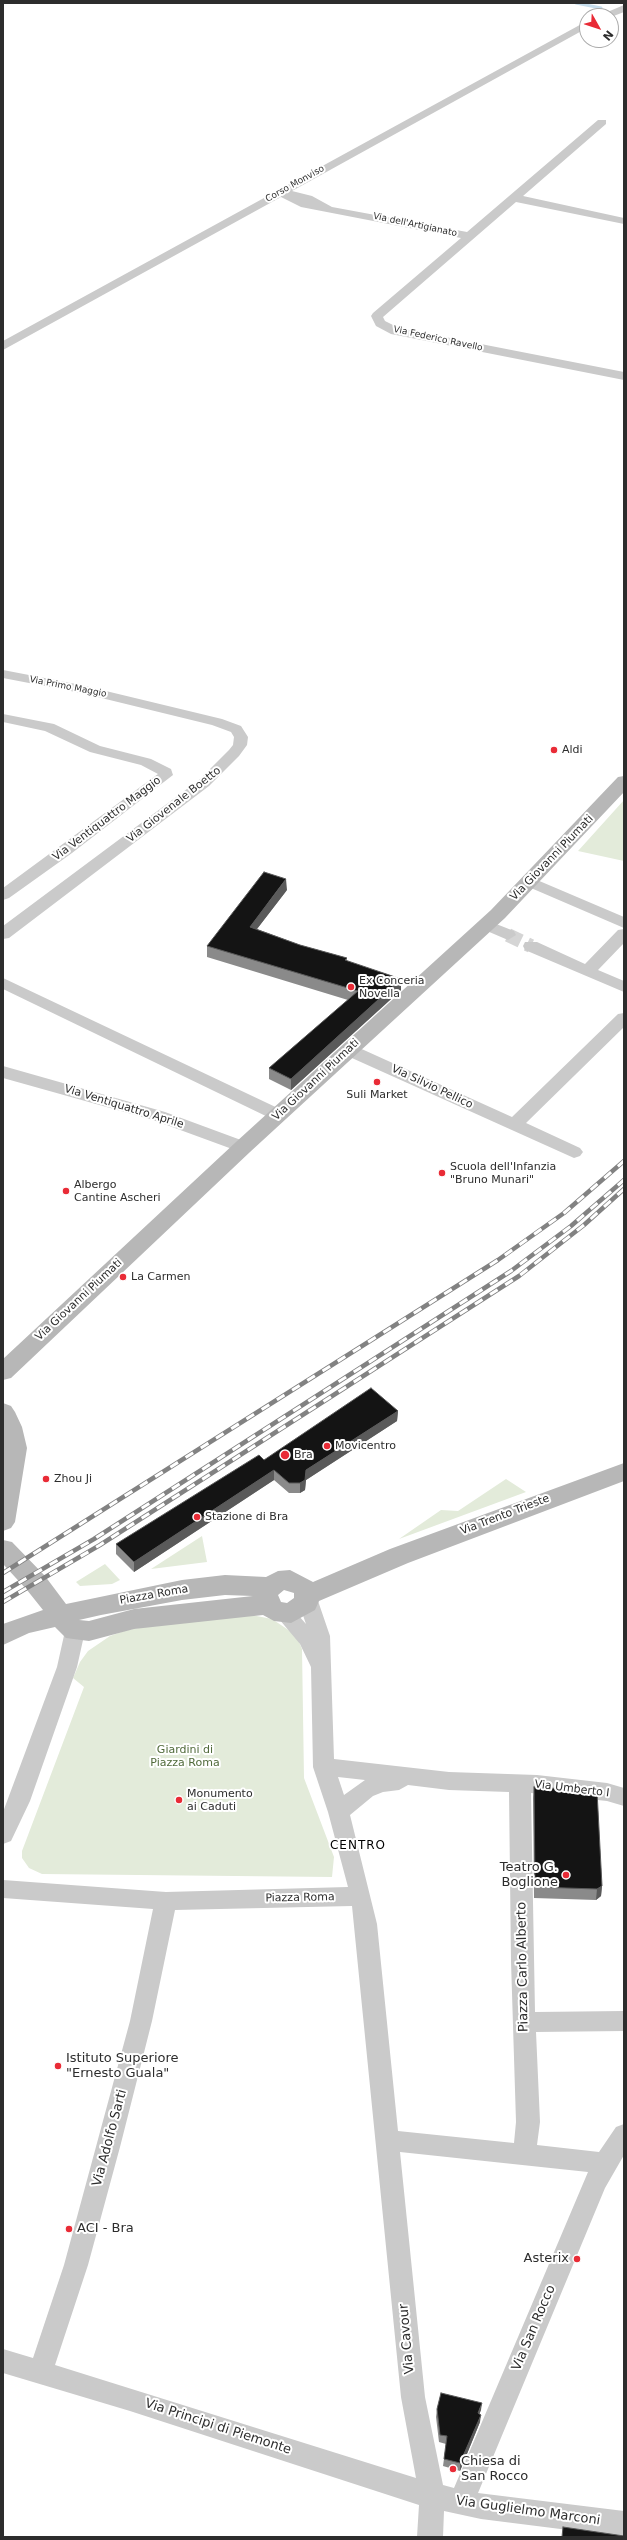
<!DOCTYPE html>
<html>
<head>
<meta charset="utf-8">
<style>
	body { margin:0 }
	#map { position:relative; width:627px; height:2540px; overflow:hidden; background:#fff; font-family:"DejaVu Sans",sans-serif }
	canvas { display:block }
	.frame { position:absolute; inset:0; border:4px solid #2d2d2d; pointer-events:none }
	.north { position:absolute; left:579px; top:8px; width:40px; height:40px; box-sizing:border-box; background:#fff; border:1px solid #ababab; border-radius:50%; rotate:129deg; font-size:11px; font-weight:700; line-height:16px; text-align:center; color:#2d2d2d }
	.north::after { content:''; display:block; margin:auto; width:14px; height:18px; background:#e92b36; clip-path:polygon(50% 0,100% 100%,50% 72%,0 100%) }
</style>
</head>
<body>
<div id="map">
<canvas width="627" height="2540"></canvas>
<div class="frame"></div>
<div class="north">N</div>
</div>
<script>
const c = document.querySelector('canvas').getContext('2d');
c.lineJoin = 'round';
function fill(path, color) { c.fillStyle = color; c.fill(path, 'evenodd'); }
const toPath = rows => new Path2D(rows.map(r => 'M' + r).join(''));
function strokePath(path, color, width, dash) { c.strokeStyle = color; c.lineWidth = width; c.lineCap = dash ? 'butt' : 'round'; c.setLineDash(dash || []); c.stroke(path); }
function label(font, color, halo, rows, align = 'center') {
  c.font = font + ' "DejaVu Sans",sans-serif'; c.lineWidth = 4; c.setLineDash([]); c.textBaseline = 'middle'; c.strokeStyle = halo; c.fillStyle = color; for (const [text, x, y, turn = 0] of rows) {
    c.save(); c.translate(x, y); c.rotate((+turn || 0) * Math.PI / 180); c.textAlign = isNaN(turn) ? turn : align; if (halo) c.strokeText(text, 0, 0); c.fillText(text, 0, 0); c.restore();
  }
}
fill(toPath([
	[624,800,624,861,578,851],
	[506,1479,526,1492,399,1539,441,1510,458,1511],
	[202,1536,207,1562,151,1569],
	[105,1564,120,1580,112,1584,80,1586,76,1582],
	[236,1612,272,1619,296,1635,302,1649,304,1778,334,1857,332,1877,42,1874,29,1868,22,1858,22,1851,84,1687,73,1678,80,1662,88,1651,110,1636,127,1630]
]), '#e3ebda');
strokePath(toPath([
	[576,3,601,8]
]), '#c6ddec', 3);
strokePath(toPath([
	[508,935,531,946]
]), '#d5d5d5', 14, [14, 7]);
fill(toPath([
	[624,5,624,12,611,17,598,16,624,5],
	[587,21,587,28,292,191,312,196,332,207,467,232,598,120,606,120,606,124,523,196,624,218,624,224,516,202,383,317,385,321,399,328,624,372,624,380,391,334,376,326,371,316,373,313,461,238,301,207,281,197,3,350,3,341,587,21],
	[3,670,81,685,222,719,241,726,248,737,247,745,239,756,209,786,9,938,3,939,3,926,199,780,229,750,233,745,234,737,231,732,212,725,81,693,3,678,3,670],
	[3,714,54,724,100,746,151,759,171,769,173,775,72,853,9,898,3,900,3,888,158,774,141,765,90,752,45,731,3,722,3,714],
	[530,877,624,917,624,928,524,885,522,882,530,877],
	[486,920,514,931,516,935,508,940,480,928,478,925,486,920],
	[624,929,624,943,598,970,624,981,624,992,525,950,523,946,525,942,537,942,585,964,618,930,624,929],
	[3,978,284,1111,287,1115,284,1119,278,1121,272,1119,3,989,3,978],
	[624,1013,624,1027,526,1123,580,1148,583,1152,580,1156,574,1158,343,1054,341,1050,343,1046,349,1045,355,1046,512,1117,618,1014,624,1013],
	[3,1066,165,1112,249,1143,252,1147,249,1151,243,1153,153,1120,3,1078,3,1066],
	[307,1590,314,1592,317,1598,330,1636,334,1759,449,1772,537,1775,607,1783,624,1788,624,1806,607,1801,531,1793,535,2012,624,2011,624,2031,536,2032,540,2122,537,2145,599,2152,616,2127,624,2124,624,2155,605,2188,478,2493,624,2511,624,2537,481,2519,444,2511,443,2537,417,2537,419,2505,130,2411,3,2373,3,2349,33,2358,64,2265,130,2021,153,1909,3,1898,3,1880,166,1892,348,1887,328,1812,313,1767,311,1667,300,1644,274,1613,277,1607,284,1605,291,1607,306,1624,297,1598,300,1592,307,1590],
	[338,1777,365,1780,344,1795,338,1777],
	[408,1785,449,1790,509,1792,511,1961,516,2122,514,2143,398,2131,377,1924,350,1815,373,1796,383,1792,399,1790,408,1785],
	[352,1906,401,2397,416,2478,55,2365,88,2265,120,2147,152,2021,175,1910,352,1906],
	[400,2152,588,2172,454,2488,443,2485,425,2397,400,2152],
	[75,1623,82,1625,85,1631,77,1667,30,1801,11,1841,3,1844,3,1812,57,1667,65,1631,68,1625,75,1623]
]), '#cacaca');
fill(toPath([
	[624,776,624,792,505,918,250,1152,11,1378,3,1380,3,1359,236,1142,491,910,618,777,624,776],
	[3,1403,11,1406,15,1412,22,1427,27,1448,15,1522,11,1528,3,1531,3,1403],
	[624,1463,624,1481,408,1563,319,1601,315,1610,291,1623,274,1621,263,1615,134,1629,89,1641,66,1638,55,1627,29,1633,3,1645,3,1624,43,1610,27,1590,3,1564,3,1540,12,1542,45,1576,66,1604,182,1580,225,1575,266,1577,278,1571,290,1570,313,1582,390,1549,624,1463],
	[284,1590,294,1593,294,1598,287,1603,281,1602,278,1595,284,1590],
	[225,1595,253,1596,134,1609,89,1621,79,1620,101,1615,182,1600,225,1595]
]), '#b7b7b7');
const rail = toPath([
	[3,1573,498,1260,564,1213,624,1161],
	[3,1592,94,1539,511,1271,571,1226,624,1180],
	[3,1602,100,1545,519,1276,584,1225,624,1189]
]);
strokePath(rail, '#828282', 4.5);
strokePath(rail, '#fff', 3, [9]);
fill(toPath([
	[287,890,257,929,300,945,347,958,347,961,401,990,291,1090,269,1079,269,1068,348,1000,207,957,207,946],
	[398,1411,397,1421,306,1480,305,1490,300,1493,289,1493,274,1480,134,1572,116,1554,116,1544,264,1460],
	[534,1787,602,1886,601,1896,596,1900,534,1898,533,1798],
	[437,2409,481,2410,479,2414,480,2422,460,2471,443,2466,446,2444,439,2442,436,2417]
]), '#8a8a8a');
fill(toPath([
	[286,879,287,890,250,938,250,927],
	[401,979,401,990,291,1090,291,1079],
	[398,1411,397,1421,306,1480,305,1490,300,1493,300,1483,306,1470],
	[274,1470,274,1480,134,1572,134,1562],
	[602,1886,601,1896,596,1900,597,1889],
	[482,2403,481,2410,477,2420,478,2413],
	[481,2415,480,2422,460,2471,460,2463]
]), '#5a5a5a');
const building = toPath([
	[264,872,286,879,250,927,300,945,347,958,345,960,401,979,291,1079,269,1068,358,991,207,946,264,872],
	[371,1388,398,1411,306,1470,305,1480,300,1483,289,1483,274,1470,134,1562,116,1544,259,1455,264,1460,371,1388],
	[534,1787,597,1791,602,1886,597,1889,535,1887,534,1787],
	[441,2393,482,2403,478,2413,481,2415,460,2463,444,2459,447,2436,440,2435,437,2409,441,2393],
	[563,2527,624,2536,624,2537,562,2537,563,2527]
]);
fill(building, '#141414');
strokePath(building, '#5a5a5a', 1);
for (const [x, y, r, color] of [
	[554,750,4,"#e92b36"],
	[351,987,4,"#e92b36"],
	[377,1082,4,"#e92b36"],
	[442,1173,4,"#e92b36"],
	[66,1191,4,"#e92b36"],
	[123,1277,4,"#e92b36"],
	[327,1446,4,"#e92b36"],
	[285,1455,5,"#e92b36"],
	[46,1479,4,"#e92b36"],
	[197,1517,4,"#e92b36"],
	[179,1800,4,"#e92b36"],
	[566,1875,4,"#e92b36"],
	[58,2066,4,"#e92b36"],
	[69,2229,4,"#e92b36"],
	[577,2259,4,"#e92b36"],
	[453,2469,4,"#e92b36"]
]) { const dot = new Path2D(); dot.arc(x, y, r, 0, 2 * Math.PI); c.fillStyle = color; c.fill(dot); strokePath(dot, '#fff', 1.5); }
label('9px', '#2d2d2d', '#fff', [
	["Corso Monviso",295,184,-29],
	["Via dell'Artigianato",415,225,12],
	["Via Federico Ravello",438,339,12],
	["Via Primo Maggio",68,687,11]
]);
label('11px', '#2d2d2d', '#fff', [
	["Aldi",562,750],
	["Ex Conceria",359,981],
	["Novella",359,994],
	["Suli Market",377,1095,"center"],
	["Scuola dell'Infanzia",450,1167],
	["\"Bruno Munari\"",450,1180],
	["Albergo",74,1185],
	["Cantine Ascheri",74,1198],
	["La Carmen",131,1277],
	["Movicentro",335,1446],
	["Bra",294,1455],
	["Zhou Ji",54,1479],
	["Stazione di Bra",205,1517],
	["Monumento",187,1794],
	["ai Caduti",187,1807]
], 'left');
label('11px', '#2d2d2d', '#fff', [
	["Via Giovenale Boetto",174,805,-38],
	["Via Ventiquattro Maggio",107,819,-37],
	["Via Giovanni Piumati",552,858,-46],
	["Via Giovanni Piumati",316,1080,-43],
	["Via Silvio Pellico",432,1087,25],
	["Via Ventiquattro Aprile",124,1107,17],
	["Via Giovanni Piumati",79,1300,-43],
	["Via Trento Trieste",505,1515,-21],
	["Piazza Roma",154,1595,-10],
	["Via Umberto I",572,1789,7],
	["Piazza Roma",300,1898,-1]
]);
label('11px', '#506a3a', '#fff', [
	["Giardini di",185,1750],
	["Piazza Roma",185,1763]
]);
c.letterSpacing = '1px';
label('12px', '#000', '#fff', [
	["CENTRO",358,1846]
]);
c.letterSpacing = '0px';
label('13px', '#2d2d2d', '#fff', [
	["Teatro G.",558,1868,"right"],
	["Boglione",558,1883,"right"],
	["Istituto Superiore",66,2059],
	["\"Ernesto Guala\"",66,2074],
	["ACI - Bra",77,2229],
	["Asterix",569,2259,"right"],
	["Chiesa di",461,2462],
	["San Rocco",461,2477]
], 'left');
label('13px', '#2d2d2d', '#fff', [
	["Piazza Carlo Alberto",523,1967,-91],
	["Via Adolfo Sarti",110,2138,-75],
	["Via San Rocco",534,2328,-67],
	["Via Cavour",407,2339,-95],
	["Via Principi di Piemonte",218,2427,18],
	["Via Guglielmo Marconi",528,2511,8]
]);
</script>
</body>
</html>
